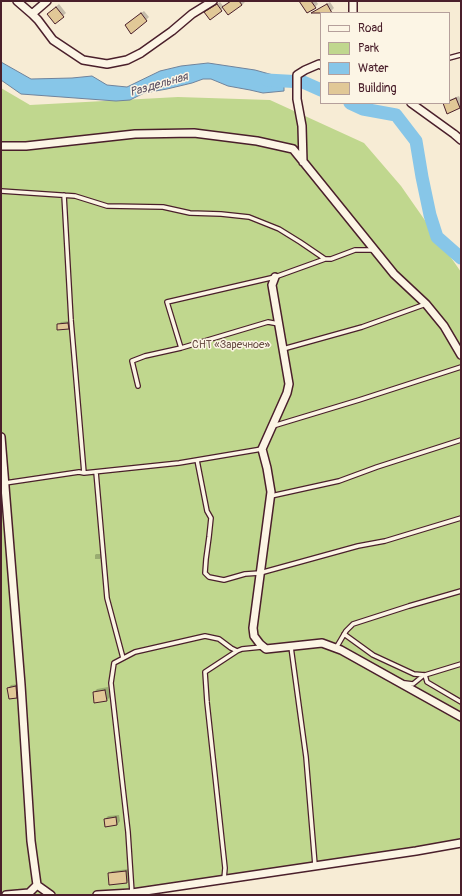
<!DOCTYPE html>
<html>
<head>
<meta charset="utf-8">
<style>
	body { margin:0 }
	#map { position:relative; width:462px; height:896px; overflow:hidden; background:#f7ecd5; font-family:Pangolin,sans-serif }
	canvas { display:block }
	.frame { position:absolute; inset:0; border:2px solid #4a1f2b; pointer-events:none }
	.legend { position:absolute; left:320px; top:12px; width:130px; height:92px; box-sizing:border-box; background:#fcf5e5; border:1px solid #b59f9b; margin:0; padding:5px 7px; list-style:none; font-size:12px; color:#4a1f2b }
	.legend li { display:flex; align-items:center; gap:8px; height:20px }
	.legend b { width:20px; border:1px solid #b59f9b }
</style>
</head>
<body>
<div id="map">
<canvas width="462" height="896"></canvas>
<div class="frame"></div>
<ul class="legend">
<li><b style="height:5px;background:#fcf5e5"></b>Road</li>
<li><b style="height:11px;background:#c0d78e"></b>Park</li>
<li><b style="height:11px;background:#87c6e8"></b>Water</li>
<li><b style="height:11px;background:#e1c897"></b>Building</li>
</ul>
</div>
<script>
const c = document.querySelector('canvas').getContext('2d');
c.lineJoin = 'round';
function fill(path, color) { c.fillStyle = color; c.fill(path, 'evenodd'); }
const toPath = rows => new Path2D(rows.map(r => 'M' + r).join(''));
function strokePath(path, color, width, dash) { c.strokeStyle = color; c.lineWidth = width; c.lineCap = dash ? 'butt' : 'round'; c.setLineDash(dash || []); c.stroke(path); }
function label(font, color, halo, rows, align = 'center') {
  c.font = font + ' Pangolin,sans-serif'; c.lineWidth = 3; c.setLineDash([]); c.textBaseline = 'middle'; c.strokeStyle = halo; c.fillStyle = color; for (const [text, x, y, turn = 0] of rows) {
    c.save(); c.translate(x, y); c.rotate((+turn || 0) * Math.PI / 180); c.textAlign = isNaN(turn) ? turn : align; if (halo) c.strokeText(text, 0, 0); c.fillText(text, 0, 0); c.restore();
  }
}
fill(toPath([
	[1,88,30,105,178,97,270,100,364,143,401,186,461,272,461,840,416,851,114,895,1,895]
]), '#c0d78e');
const water = toPath([
	[1,62,31,79,72,78,92,76,107,85,127,87,160,71,181,66,208,63,255,70,273,75,284,81,284,91,263,93,250,90,228,86,211,79,203,79,192,83,167,89,144,93,130,100,116,101,21,94,1,80,1,62]
]);
fill(water, '#87c6e8');
strokePath(water, '#6f839c', 1);
fill(toPath([
	[231,1,245,2,242,5,224,7,210,19,208,10,220,2,224,7],
	[301,1,316,1,318,4,315,7],
	[330,2,334,8,329,13,321,13,321,14,318,10,322,7],
	[59,4,66,13,55,23,51,11],
	[144,11,149,17,146,20,129,22],
	[459,96,461,100,461,106,460,107,445,103,449,103,449,100],
	[71,321,71,325,68,328,58,325,61,322],
	[96,554,101,554,101,558,100,559,95,559,95,555],
	[19,684,19,693,16,697,8,688,11,685],
	[108,687,110,697,107,700,94,692,97,689],
	[119,815,120,821,117,825,105,819,108,816],
	[129,869,130,879,127,882,110,884,109,874,112,871]
]), '#0003');
strokePath(toPath([
	[267,80,303,82,321,90],
	[350,103,363,109,396,115,416,141,422,177,430,215,437,237,461,258]
]), '#87c6e8', 13);
const building = toPath([
	[231,1,239,1,242,5,228,15,222,7,231,1],
	[299,1,311,1,316,8,307,13,299,1],
	[217,4,222,11,210,20,204,12,217,4],
	[327,4,332,13,311,13,327,4],
	[56,7,64,17,55,24,47,14,56,7],
	[141,13,147,21,131,34,125,25,141,13],
	[456,98,460,108,447,114,443,103,449,103,449,101,456,98],
	[68,323,69,329,57,330,57,324,68,323],
	[16,686,17,698,9,699,7,688,16,686],
	[105,690,107,701,94,703,93,692,105,690],
	[116,817,117,825,105,827,104,819,116,817],
	[126,871,127,883,109,885,108,873,126,871]
]);
fill(building, '#e1c897');
strokePath(building, '#4a1f2b', 1);
const service = toPath([
	[449,58,460,55],
	[1,191,75,196,107,206,163,207,190,213,221,214,249,217,279,229,300,242,325,259,275,277,167,302,181,348,268,322,279,324],
	[64,195,71,320,84,473],
	[325,259,331,259,355,250,374,250],
	[283,349,362,327,426,304],
	[138,386,132,361,145,356,181,348],
	[273,426,359,400,461,367],
	[197,460,207,511,211,518,209,537,206,559,205,573,209,577,224,580,245,574,260,573,358,546,385,541,461,518],
	[96,472,107,598,123,658],
	[5,483,79,472,84,473,179,463,262,449],
	[271,496,339,481,377,467,461,440],
	[344,634,373,655,414,674,425,675],
	[291,647,306,757,315,865],
	[336,648,346,631,353,624,409,606,461,591],
	[237,651,242,649,262,647],
	[461,664,425,675,427,682,461,702],
	[405,683,413,684,424,675],
	[132,893,128,832,111,683,114,663,135,652,205,636,219,639,231,648,237,651,205,672,207,702,225,868,224,879]
]);
const minor = toPath([
	[17,1,32,14],
	[47,1,32,14,38,20,53,40,83,60,107,64,127,60,141,53,172,31,192,14,213,1],
	[353,13,353,1],
	[411,103,454,134,461,140],
	[1,146,26,146,135,134,194,133,257,141,293,149,394,274,426,304,444,326,461,355],
	[303,162,302,126,297,99,297,75,305,70,319,64,321,65],
	[275,277,272,285,289,384,287,393,262,449,267,468,271,492,253,628,254,636,260,644,266,649,322,643,341,650,461,717],
	[1,437,21,685,31,841,37,885,51,895],
	[6,895,29,893,37,885],
	[97,895,132,893,416,851,461,843]
]);
strokePath(service, '#4a1f2b', 6);
strokePath(minor, '#4a1f2b', 10);
strokePath(service, '#fcf5e5', 3.5);
strokePath(minor, '#fcf5e5', 7);
label('11px', '#684d44', '#fcf5e5', [
	["СНТ «Заречное»",231,345]
]);
label('italic 12px', '#5c5164', '#fcf5e5', [
	["Раздельная",159,85,-16]
]);
</script>
</body>
</html>
